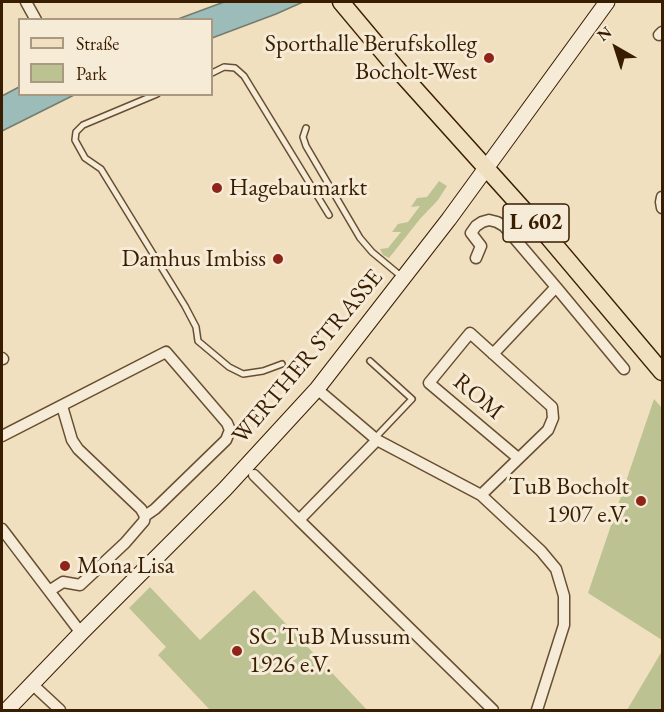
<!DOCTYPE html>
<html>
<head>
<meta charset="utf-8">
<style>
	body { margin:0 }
	#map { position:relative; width:664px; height:712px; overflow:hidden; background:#f1e0c0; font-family:"EB Garamond",serif }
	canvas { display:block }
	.frame { position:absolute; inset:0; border:3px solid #391d01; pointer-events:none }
	.legend { position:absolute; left:18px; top:18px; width:195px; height:78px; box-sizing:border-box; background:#f6ebd6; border:2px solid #aa9981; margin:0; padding:8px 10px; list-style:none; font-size:18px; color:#391d01 }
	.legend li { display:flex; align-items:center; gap:12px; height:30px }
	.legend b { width:30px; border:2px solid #aa9981 }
	.north { position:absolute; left:586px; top:18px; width:60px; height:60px; -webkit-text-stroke:4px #f6ebd6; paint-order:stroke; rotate:321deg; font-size:16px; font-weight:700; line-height:24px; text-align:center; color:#391d01 }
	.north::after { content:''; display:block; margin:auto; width:21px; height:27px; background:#391d01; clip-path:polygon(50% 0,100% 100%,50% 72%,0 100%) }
</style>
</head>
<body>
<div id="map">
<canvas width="664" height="712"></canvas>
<div class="frame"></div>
<ul class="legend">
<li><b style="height:8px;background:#f1e0c0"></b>Straße</li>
<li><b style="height:16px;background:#bcc291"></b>Park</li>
</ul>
<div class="north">N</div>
</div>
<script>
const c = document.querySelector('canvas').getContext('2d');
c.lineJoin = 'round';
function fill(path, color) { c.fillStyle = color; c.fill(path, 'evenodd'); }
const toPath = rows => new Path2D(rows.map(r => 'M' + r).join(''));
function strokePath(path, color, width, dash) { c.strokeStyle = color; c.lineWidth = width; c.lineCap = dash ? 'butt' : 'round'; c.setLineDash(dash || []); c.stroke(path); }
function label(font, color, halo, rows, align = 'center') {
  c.font = font + ' "EB Garamond",serif'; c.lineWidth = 6; c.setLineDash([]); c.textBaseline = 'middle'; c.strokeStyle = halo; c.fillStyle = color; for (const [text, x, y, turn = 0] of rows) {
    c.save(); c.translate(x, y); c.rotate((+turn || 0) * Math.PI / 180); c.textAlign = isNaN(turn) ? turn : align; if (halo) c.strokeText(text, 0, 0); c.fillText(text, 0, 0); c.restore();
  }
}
fill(toPath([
	[439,181,447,186,438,200,420,219,389,258,383,255,380,249,388,248,401,232,392,232,398,224,408,222,420,206,411,207,417,198,427,197],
	[654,399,662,408,662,640,588,593],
	[150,587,200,640,254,590,367,710,210,710,158,655,166,647,129,608],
	[662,651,662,710,627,710,633,700]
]), '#bcc291');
const water = toPath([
	[224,2,303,2,276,14,212,38,212,20,178,19,224,2],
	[19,87,20,94,74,95,2,131,2,96,19,87]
]);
fill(water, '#9cbcb9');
strokePath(water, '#747c6f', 1.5);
const lane = toPath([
	[212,73,224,67,235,68,244,76,329,215],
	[157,94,83,125,76,132,75,140,85,158,101,169,185,306,196,327,198,341,229,367,243,374,263,371,282,364],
	[306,128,303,137,306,146,360,238,372,252,402,277],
	[370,361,412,399,375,438]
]);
const street = toPath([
	[26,2,36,20],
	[659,35,662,32],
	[662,197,661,202,662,208],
	[476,258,481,246,471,233,476,226,482,222,489,220,497,222,504,226,556,287,493,354],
	[556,287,624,369],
	[2,358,3,359],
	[317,389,377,440,481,495,541,551,556,569,564,596,564,625,537,710],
	[2,436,166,352,227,423,230,430,226,440,155,509,145,516],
	[377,440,299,520,493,710],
	[254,475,299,520],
	[481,495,548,430,553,418,552,407,470,333,429,383,518,458],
	[2,529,81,633],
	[49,591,63,582,80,585,125,543,144,521,145,516,141,509,78,449,72,440,62,406],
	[32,684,60,710]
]);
const secondary = toPath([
	[7,710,81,633,225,489,317,389,449,219,607,2]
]);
const primary = toPath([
	[341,2,398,70,549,238,662,372]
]);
strokePath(lane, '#674e31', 8);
strokePath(street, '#674e31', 13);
strokePath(secondary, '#391d01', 17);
strokePath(primary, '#391d01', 19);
strokePath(lane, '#f6ebd6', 5);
strokePath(street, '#f6ebd6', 10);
strokePath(secondary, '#f6ebd6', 15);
strokePath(primary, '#f1e0c0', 16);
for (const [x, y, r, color] of [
	[489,58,6,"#8f2418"],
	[217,188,6,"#8f2418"],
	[278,259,6,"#8f2418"],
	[641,501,6,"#8f2418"],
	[65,566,6,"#8f2418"],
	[237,651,6,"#8f2418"]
]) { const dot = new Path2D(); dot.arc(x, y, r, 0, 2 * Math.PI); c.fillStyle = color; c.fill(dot); strokePath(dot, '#f6ebd6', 2); }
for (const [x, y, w] of [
	[536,223,66]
]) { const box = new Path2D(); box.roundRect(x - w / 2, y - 19, w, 38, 4.5); c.fillStyle = '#f6ebd6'; c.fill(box); strokePath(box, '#391d01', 1.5); }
label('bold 22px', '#391d01', null, [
	["L 602",536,223]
]);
label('24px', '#391d01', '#f6ebd6', [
	["Sporthalle Berufskolleg",477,44],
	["Bocholt-West",477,72],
	["Hagebaumarkt",229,188,"left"],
	["Damhus Imbiss",266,259],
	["TuB Bocholt",629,487],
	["1907 e.V.",629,515],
	["Mona Lisa",77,566,"left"],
	["SC TuB Mussum",249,637,"left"],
	["1926 e.V.",249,665,"left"]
], 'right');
label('24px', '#391d01', '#f6ebd6', [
	["WERTHER STRASSE",308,357,-50],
	["ROM",478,397,40]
]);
</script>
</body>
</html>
